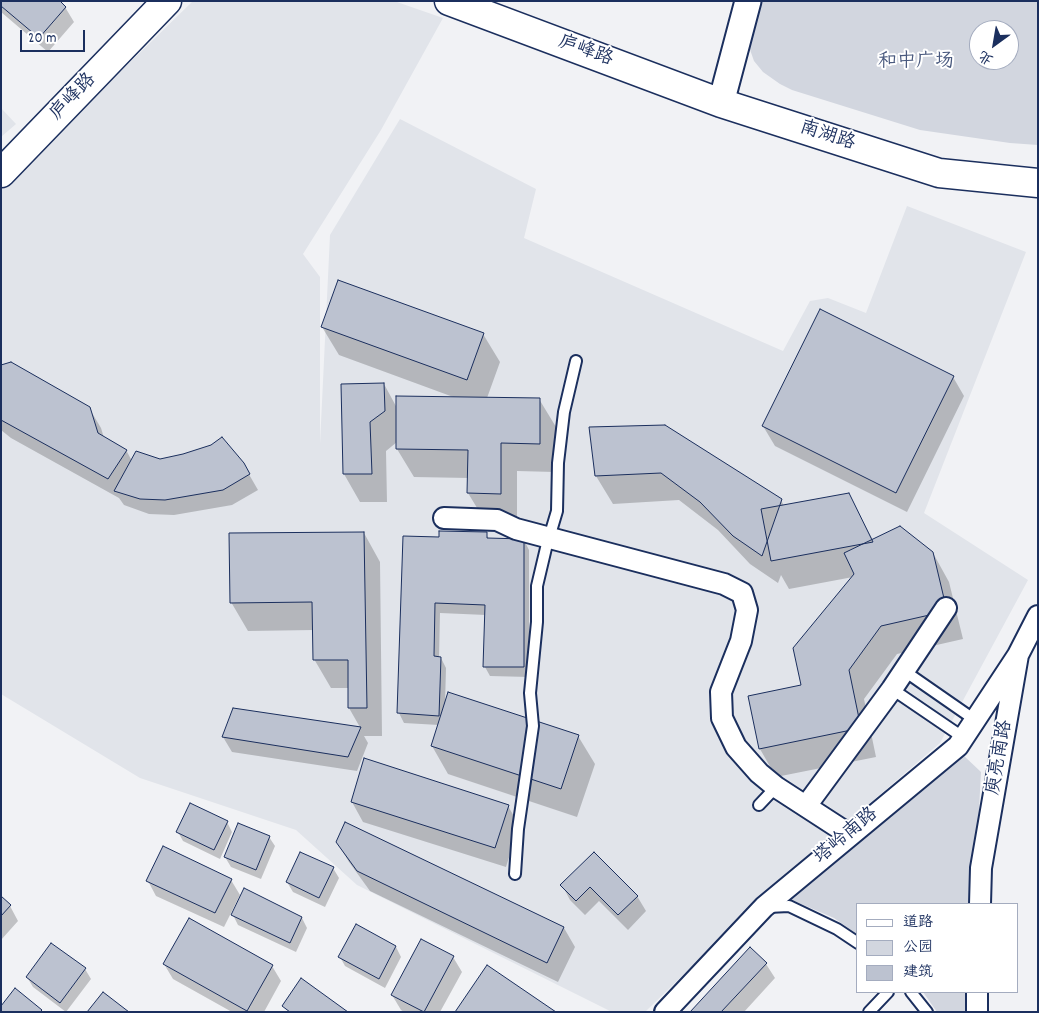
<!DOCTYPE html>
<html>
<head>
<meta charset="utf-8">
<style>
	body { margin:0 }
	#map { position:relative; width:1039px; height:1013px; overflow:hidden; background:#f1f2f5; font-family:Dekko,"LXGW WenKai TC",sans-serif }
	canvas { display:block }
	.frame { position:absolute; inset:0; border:2px solid #1b2f5e; pointer-events:none }
	.legend { position:absolute; left:856px; top:903px; width:162px; height:90px; box-sizing:border-box; background:#fff; border:1px solid #a4acbf; margin:0; padding:6px 9px; list-style:none; font-size:15px; color:#1b2f5e }
	.legend li { display:flex; align-items:center; gap:10px; height:25px }
	.legend b { width:25px; border:1px solid #a4acbf }
	.north { position:absolute; left:969px; top:20px; width:50px; height:50px; box-sizing:border-box; background:#fff; border:1px solid #a4acbf; border-radius:50%; rotate:212deg; font-size:14px; font-weight:700; line-height:20px; text-align:center; color:#1b2f5e }
	.north::after { content:''; display:block; margin:auto; width:18px; height:22px; background:#1b2f5e; clip-path:polygon(50% 0,100% 100%,50% 72%,0 100%) }
	.scale { position:absolute; left:20px; top:30px; width:65px; height:22px; box-sizing:border-box; border:2px solid #1b2f5e; border-top:0; padding-left:6px; font-size:15px; line-height:18px; white-space:nowrap; color:#1b2f5e; -webkit-text-stroke:4px #fff; paint-order:stroke }
</style>
</head>
<body>
<div id="map">
<canvas width="1039" height="1013"></canvas>
<div class="frame"></div>
<ul class="legend">
<li><b style="height:6px;background:#fff"></b>道路</li>
<li><b style="height:14px;background:#d2d6df"></b>公园</li>
<li><b style="height:14px;background:#bcc2d0"></b>建筑</li>
</ul>
<div class="north">北</div>
<div class="scale">20 m</div>
</div>
<script>
const c = document.querySelector('canvas').getContext('2d');
c.lineJoin = 'round';
function fill(path, color) { c.fillStyle = color; c.fill(path, 'evenodd'); }
const toPath = rows => new Path2D(rows.map(r => 'M' + r).join(''));
function strokePath(path, color, width, dash) { c.strokeStyle = color; c.lineWidth = width; c.lineCap = dash ? 'butt' : 'round'; c.setLineDash(dash || []); c.stroke(path); }
function label(font, color, halo, rows, align = 'center') {
  c.font = font + ' Dekko,"LXGW WenKai TC",sans-serif'; c.lineWidth = 4; c.setLineDash([]); c.textBaseline = 'middle'; c.strokeStyle = halo; c.fillStyle = color; for (const [text, x, y, turn = 0] of rows) {
    c.save(); c.translate(x, y); c.rotate((+turn || 0) * Math.PI / 180); c.textAlign = isNaN(turn) ? turn : align; if (halo) c.strokeText(text, 0, 0); c.fillText(text, 0, 0); c.restore();
  }
}
fill(toPath([
	[193,1,394,1,443,18,381,130,303,254,320,277,320,444,330,235,400,119,536,189,524,238,783,351,810,301,828,298,866,313,907,206,1026,252,924,513,1028,580,940,743,784,877,645,1012,612,1012,357,885,296,830,140,778,1,694,1,188],
	[1,108,16,124,1,137]
]), '#e1e4ea');
fill(toPath([
	[759,1,1038,1,1038,145,1010,143,920,130,792,90,780,84,763,72,754,61,748,44],
	[979,30,1009,30,1009,60,979,60],
	[962,754,981,772,974,904,858,904,858,935,834,918,792,900,784,900],
	[923,992,969,992,968,1012,937,1012]
]), '#d2d6df');
fill(toPath([
	[1,1,65,7,74,22,48,52,1,12],
	[322,327,483,334,500,362,487,398,539,399,556,427,555,472,517,471,517,522,485,521,468,493,469,478,414,477,397,449,397,442,386,451,387,502,360,502,344,474,384,384,397,408,456,398,339,355],
	[1,366,89,408,101,428,104,438,126,450,132,461,160,460,243,464,258,490,232,505,174,515,149,514,124,505,119,498,11,438,1,430],
	[953,377,964,396,907,512,775,446,763,426],
	[590,428,781,500,784,506,848,494,873,540,933,553,949,582,963,639,897,654,864,699,876,757,776,777,760,749,749,697,802,686,853,577,789,589,781,575,778,583,750,564,718,530,679,500,613,504,596,476],
	[364,533,380,562,382,736,364,736,368,743,357,771,232,752,223,737,234,710,361,729,349,708,349,688,331,688,314,659,314,630,248,631,231,602],
	[486,534,489,539,524,540,529,550,529,677,490,676,485,667,486,615,440,613,439,658,441,658,446,668,445,704,578,736,595,764,577,817,448,774,432,746,439,725,404,723,399,713,404,537,441,538],
	[352,802,508,806,519,825,506,867,363,822],
	[227,822,232,832,220,859,183,841,178,832],
	[269,837,275,846,261,879,231,867,225,857],
	[337,842,564,928,575,947,558,982,370,891,349,862],
	[594,853,637,896,646,911,628,930,599,901,585,915,570,900,562,885],
	[333,868,339,878,325,907,293,892,287,882],
	[231,880,240,895,224,927,156,896,148,881],
	[245,890,302,918,307,928,296,952,238,925,233,915],
	[1,898,10,906,18,921,1,940],
	[189,920,272,966,281,981,264,1012,232,1012,173,979,164,964],
	[356,926,396,947,401,957,385,988,345,966,340,957],
	[453,957,462,972,440,1012,404,1012,401,1010,392,995],
	[766,964,775,978,744,1012,691,1012],
	[85,969,91,979,66,1012,33,987,27,977]
]), '#0003');
const building = toPath([
	[1,1,60,1,66,7,39,38,1,6,1,1],
	[338,280,484,333,467,380,321,327,338,280],
	[820,309,954,376,896,493,762,426,820,309],
	[11,362,90,407,98,433,127,450,108,479,1,420,1,365,11,362],
	[384,383,385,411,370,422,372,474,343,474,341,384,384,383],
	[396,396,540,398,540,444,501,443,501,494,467,493,468,450,396,449,396,396],
	[665,425,782,499,762,556,733,536,700,502,661,473,595,476,589,427,665,425],
	[222,437,244,463,250,474,223,490,165,500,140,499,114,491,136,451,160,459,183,454,211,445,222,437],
	[849,493,873,542,771,561,761,509,849,493],
	[900,526,933,552,947,611,881,626,849,670,861,728,759,749,748,696,801,685,793,648,854,574,844,553,900,526],
	[439,531,487,532,487,538,524,539,524,667,483,667,485,605,435,603,434,656,441,657,439,716,397,713,403,536,439,537,439,531],
	[364,532,367,708,348,708,348,660,313,660,312,602,230,603,229,533,364,532],
	[448,692,579,735,561,789,431,746,448,692],
	[233,708,361,727,348,757,222,737,233,708],
	[364,758,509,805,495,848,351,802,364,758],
	[190,803,228,821,214,850,176,832,190,803],
	[345,822,564,927,547,963,357,871,336,842,345,822],
	[238,823,270,836,256,870,224,857,238,823],
	[163,846,232,879,215,913,146,881,163,846],
	[300,852,334,867,319,898,286,882,300,852],
	[594,852,638,896,618,915,590,887,576,901,560,885,594,852],
	[244,888,302,917,290,943,231,915,244,888],
	[1,896,11,905,1,916,1,896],
	[189,918,273,965,247,1011,163,964,189,918],
	[356,924,396,946,379,979,338,957,356,924],
	[421,939,454,956,424,1012,391,995,421,939],
	[51,943,86,968,60,1003,26,977,51,943],
	[750,947,767,963,721,1012,690,1012,750,947],
	[487,965,556,1012,455,1012,487,965],
	[301,978,348,1012,290,1012,282,1006,301,978],
	[15,988,42,1010,40,1012,1,1012,1,1006,15,988],
	[103,992,129,1012,87,1012,103,992]
]);
fill(building, '#bcc2d0');
strokePath(building, '#1b2f5e', 1);
const service = toPath([
	[903,670,975,720],
	[892,689,964,738],
	[759,805,776,787],
	[515,874,518,829,533,726,530,693,537,622,537,586,546,548,557,511,558,463,564,412,576,361],
	[768,907,789,906,837,929,858,943],
	[911,992,927,1012],
	[869,1012,888,992]
]);
const minor = toPath([
	[444,518,497,520,516,529,724,584,742,593,747,610,741,641,721,692,722,718,736,747,759,773,776,787,850,835],
	[806,806,892,689,946,608],
	[980,904,981,868,1018,655,1038,616],
	[665,1012,764,907,958,746,1018,655],
	[977,1012,977,992]
]);
const tertiary = toPath([
	[721,103,748,1]
]);
const secondary = toPath([
	[449,1,721,103,939,173,1038,183],
	[1,173,167,1]
]);
strokePath(service, '#1b2f5e', 14);
strokePath(minor, '#1b2f5e', 24);
strokePath(tertiary, '#1b2f5e', 29);
strokePath(secondary, '#1b2f5e', 31);
strokePath(service, '#fff', 10);
strokePath(minor, '#fff', 20);
strokePath(tertiary, '#fff', 25);
strokePath(secondary, '#fff', 28);
label('19px', '#1b2f5e', '#fff', [
	["庐峰路",585,52,20],
	["庐峰路",74,98,-46],
	["南湖路",827,137,18],
	["庾亮南路",1001,758,-80],
	["塔岭南路",847,837,-40]
]);
label('19px', '#49597e', '#fff', [
	["和中广场",916,63]
]);
</script>
</body>
</html>
